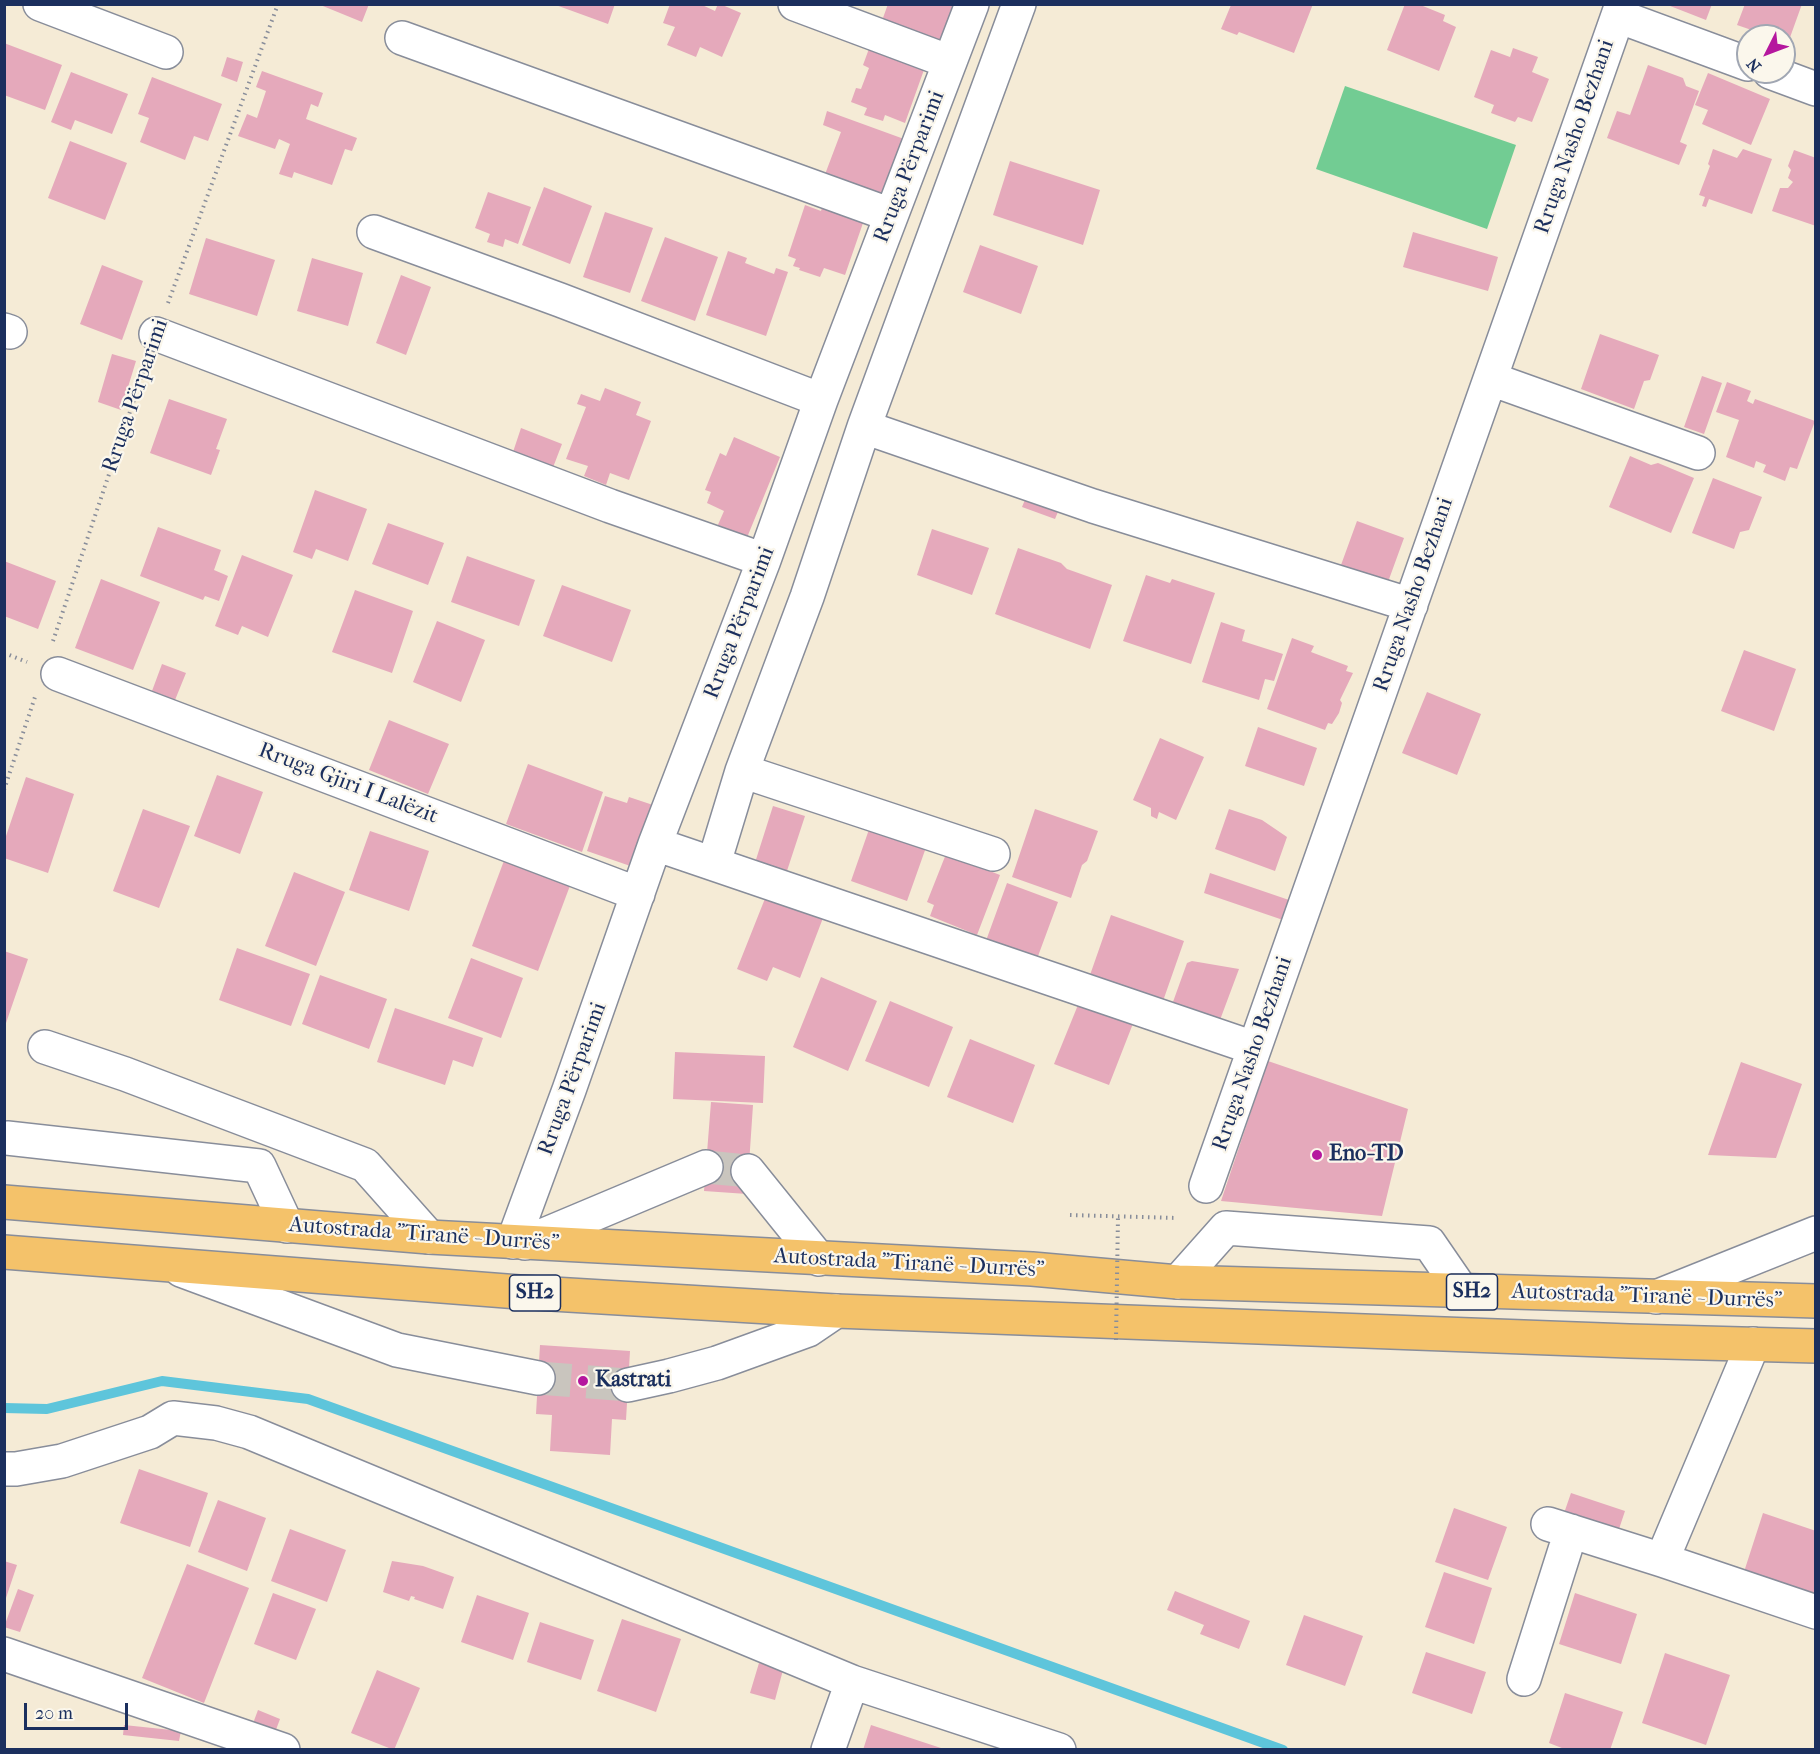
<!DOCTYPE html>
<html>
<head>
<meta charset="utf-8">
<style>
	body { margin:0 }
	#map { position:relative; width:1820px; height:1754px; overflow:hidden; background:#f5ebd6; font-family:"IM FELL French Canon",serif }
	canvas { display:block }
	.frame { position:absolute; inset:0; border:6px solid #1b2f5e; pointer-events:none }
	.north { position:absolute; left:1736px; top:24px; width:60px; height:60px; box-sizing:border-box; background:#fbf7ec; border:2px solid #a1a7b3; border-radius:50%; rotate:228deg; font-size:16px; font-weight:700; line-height:24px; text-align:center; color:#1b2f5e }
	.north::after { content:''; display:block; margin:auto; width:21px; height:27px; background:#b5179e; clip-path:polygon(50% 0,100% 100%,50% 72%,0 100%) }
	.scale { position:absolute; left:24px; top:1703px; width:104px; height:27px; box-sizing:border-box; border:3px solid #1b2f5e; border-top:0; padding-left:8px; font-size:18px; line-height:21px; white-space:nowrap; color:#1b2f5e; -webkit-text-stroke:4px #fbf7ec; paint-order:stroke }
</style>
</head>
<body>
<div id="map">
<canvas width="1820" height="1754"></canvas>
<div class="frame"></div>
<div class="north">N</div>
<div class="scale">20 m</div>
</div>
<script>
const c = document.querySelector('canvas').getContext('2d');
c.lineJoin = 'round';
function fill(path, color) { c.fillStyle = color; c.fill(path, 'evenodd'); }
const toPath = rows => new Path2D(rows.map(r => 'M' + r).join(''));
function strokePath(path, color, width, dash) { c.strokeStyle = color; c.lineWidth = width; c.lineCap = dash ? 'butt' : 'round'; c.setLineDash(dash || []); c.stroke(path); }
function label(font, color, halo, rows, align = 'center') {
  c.font = font + ' "IM FELL French Canon",serif'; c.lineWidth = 4.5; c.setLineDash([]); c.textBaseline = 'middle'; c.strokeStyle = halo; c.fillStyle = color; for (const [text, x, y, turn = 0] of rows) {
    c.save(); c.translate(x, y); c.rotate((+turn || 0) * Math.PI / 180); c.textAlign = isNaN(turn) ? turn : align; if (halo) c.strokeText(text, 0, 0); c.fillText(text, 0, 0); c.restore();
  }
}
fill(toPath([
	[1345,86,1516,145,1487,229,1316,169]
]), '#72cc93');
strokePath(toPath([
	[4,1408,47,1409,162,1381,308,1399,1283,1750]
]), '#5ec5db', 10);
fill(toPath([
	[318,4,369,4,362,22],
	[553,4,615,4,608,24],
	[670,4,700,4,715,11,718,4,720,4,741,13,722,57,700,47,696,57,667,45,675,27,663,23],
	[888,4,960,4,943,52,879,29],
	[1237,4,1313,4,1294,53,1239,32,1237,35,1221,29,1231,5,1236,6],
	[1405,4,1418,4,1445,15,1443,21,1456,27,1439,71,1387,50],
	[1665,4,1712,4,1706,20],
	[1745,4,1802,4,1788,43,1784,42,1784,36,1769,36,1737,25],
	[4,43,62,65,45,110,4,95],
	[870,46,925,67,905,123,885,115,883,121,864,115,867,108,851,102,856,88,861,89,869,68,863,65],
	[1513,48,1538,57,1532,72,1549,79,1532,122,1518,117,1515,122,1491,113,1494,105,1474,97,1491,50,1510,57],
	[227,57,243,62,237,82,221,76],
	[1648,65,1683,78,1686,86,1699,91,1680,142,1687,145,1679,165,1607,138,1617,111,1630,115],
	[262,71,323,93,318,107,311,104,306,119,357,138,352,151,345,149,332,185,294,172,292,178,279,174,290,144,279,139,275,149,238,136,247,114,257,118,266,91,256,87],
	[71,72,128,94,112,134,75,120,71,130,51,122],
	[1708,73,1770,99,1751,145,1702,124,1708,110,1695,105],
	[152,77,222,104,208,141,194,136,185,160,140,142,149,118,138,114],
	[827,111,904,139,882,198,824,177,841,132,823,125],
	[70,141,127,163,105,220,48,198],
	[1713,149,1737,158,1743,149,1772,159,1752,214,1709,199,1706,207,1702,206,1705,197,1699,195,1710,166,1708,164],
	[1794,150,1816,158,1816,226,1772,211,1780,188,1788,188,1793,182,1788,178,1791,170,1788,166],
	[1010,161,1100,190,1083,245,993,215],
	[544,187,592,206,570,264,522,245],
	[488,192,531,207,518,244,505,239,503,247,487,242,490,234,475,228],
	[823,203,848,212,846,217,863,223,845,275,824,268,820,277,799,270,800,268,793,266,796,259,788,256,805,205,821,211],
	[605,212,653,228,630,293,583,277],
	[1413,232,1498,257,1488,291,1403,267],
	[665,237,718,257,695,321,641,301],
	[206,238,275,260,257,316,189,294],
	[980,245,1038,266,1021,314,963,292],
	[728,251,747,258,745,263,774,274,776,268,788,272,766,336,706,315],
	[312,258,363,273,348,326,297,311],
	[102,265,143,281,122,340,80,324],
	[401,275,431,287,406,355,376,343],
	[1600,334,1659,355,1650,380,1644,381,1634,409,1581,389],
	[112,354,136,361,121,410,98,402],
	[1702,376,1722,383,1704,434,1684,427],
	[1727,382,1751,391,1747,401,1753,404,1755,399,1815,421,1797,469,1790,467,1785,481,1763,472,1766,465,1756,461,1754,468,1726,457,1739,420,1716,412],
	[605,388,641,402,636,415,651,421,629,480,610,473,606,485,584,476,588,466,566,459,586,407,577,404,581,394,600,401],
	[169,399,227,419,216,449,220,450,211,475,150,453],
	[521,428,562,444,552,470,512,455],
	[734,437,780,457,746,540,717,527,724,511,707,503,711,492,705,490,720,453,726,456],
	[1630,456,1651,465,1658,463,1694,478,1671,533,1609,507],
	[1713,478,1762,497,1749,530,1740,532,1734,549,1692,533],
	[315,490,367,509,348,561,316,549,312,559,293,552],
	[1029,490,1062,502,1055,519,1022,507],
	[1357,521,1404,538,1388,582,1341,565],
	[388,523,444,543,428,585,372,564],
	[158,527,221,550,214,570,228,576,219,601,205,596,203,600,140,576],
	[932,529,989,548,972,595,917,575],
	[1018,548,1061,563,1067,569,1112,585,1090,649,995,614],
	[242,555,293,575,268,637,242,626,238,635,215,626],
	[467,556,535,580,519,626,451,602],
	[4,561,56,581,38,629,4,616],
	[1146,575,1170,583,1172,579,1215,593,1191,664,1123,641],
	[101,579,160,602,133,670,75,648],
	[562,585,631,610,612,662,543,636],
	[355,590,413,611,392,673,332,652],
	[437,621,485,640,461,702,413,682],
	[1221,622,1245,630,1242,641,1283,654,1274,681,1265,679,1259,700,1202,682],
	[1292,638,1314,646,1311,652,1348,666,1346,671,1353,673,1340,700,1342,703,1339,713,1332,724,1328,723,1325,730,1267,709],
	[1744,650,1796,669,1774,731,1721,711],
	[162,664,186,673,175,700,152,691],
	[1427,692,1481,714,1457,775,1402,753],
	[389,720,449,744,428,794,369,770],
	[1258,727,1317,748,1304,786,1245,766],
	[1160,738,1204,757,1176,820,1159,812,1157,819,1151,816,1151,808,1133,800],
	[528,764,603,792,582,852,506,824],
	[217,775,263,792,240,854,194,836],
	[26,777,74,794,48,873,4,858,4,842],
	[605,796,627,803,629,797,659,807,639,869,587,851],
	[773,806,805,816,784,880,753,869],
	[143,809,190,826,159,908,113,891],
	[1035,809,1098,831,1087,861,1082,865,1071,898,1012,877],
	[1229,809,1262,820,1287,837,1275,871,1215,849],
	[873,818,929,839,907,901,851,881],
	[370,831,429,851,409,911,349,890],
	[946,854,1000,875,977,935,930,916,934,905,927,902],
	[505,858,571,883,538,971,472,946],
	[294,872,345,892,316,966,265,946],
	[1210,873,1289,900,1283,920,1204,893],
	[1007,883,1058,902,1034,967,983,949],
	[766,896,823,918,800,978,773,967,767,981,737,969],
	[1111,915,1184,941,1163,1001,1090,975],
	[237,948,310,974,291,1026,219,1000],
	[4,951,28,959,5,1026,4,1026],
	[471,958,523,978,501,1038,448,1018],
	[1192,961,1239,969,1217,1028,1169,1013,1187,963],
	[320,975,387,999,369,1049,302,1024],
	[821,977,877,1001,848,1071,793,1047],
	[1080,1000,1134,1021,1109,1085,1054,1064],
	[890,1001,953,1027,929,1087,865,1061],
	[395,1008,483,1038,473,1067,453,1060,445,1085,377,1062],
	[970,1039,1035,1065,1013,1123,947,1097],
	[675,1052,765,1056,763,1103,673,1099],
	[1268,1061,1408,1109,1382,1216,1221,1201],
	[1741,1062,1802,1084,1776,1158,1708,1155],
	[711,1102,753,1105,747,1194,704,1191],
	[540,1345,630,1351,626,1420,612,1419,610,1455,550,1451,552,1415,536,1414],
	[139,1469,208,1493,190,1547,120,1523],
	[1571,1493,1625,1511,1616,1538,1562,1519],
	[218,1500,266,1518,247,1571,198,1552],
	[1454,1508,1507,1527,1488,1580,1435,1562],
	[1763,1513,1816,1531,1816,1599,1743,1575],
	[290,1529,346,1550,327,1602,271,1581],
	[4,1561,17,1565,5,1601,4,1601],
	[392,1561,423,1566,454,1577,443,1609,414,1599,415,1597,411,1596,409,1601,383,1592],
	[187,1564,249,1588,204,1703,142,1678],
	[1444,1572,1492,1588,1474,1644,1425,1627],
	[18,1589,34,1595,20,1632,4,1627],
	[1175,1591,1250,1621,1239,1649,1200,1634,1204,1625,1167,1610],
	[273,1593,316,1609,296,1660,254,1644],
	[1575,1593,1637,1614,1621,1664,1559,1644],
	[477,1595,529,1613,513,1660,461,1642],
	[1304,1615,1363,1636,1345,1686,1286,1665],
	[622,1619,681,1639,656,1712,597,1691],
	[540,1622,594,1640,581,1680,527,1662],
	[1426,1652,1486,1672,1472,1714,1412,1693],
	[1665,1653,1730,1675,1706,1745,1642,1723],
	[759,1663,783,1670,775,1700,750,1693],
	[377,1670,420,1688,394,1750,351,1733],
	[1565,1693,1623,1712,1610,1750,1567,1750,1549,1743],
	[258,1710,280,1719,274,1735,252,1726],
	[124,1725,181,1731,179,1741,123,1735],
	[871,1725,944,1749,944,1750,863,1750]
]), '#e5a9bb');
strokePath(toPath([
	[706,1167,748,1171],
	[538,1378,628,1385]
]), '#c9c5be', 33, [33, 16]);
const minor = toPath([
	[40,4,166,52],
	[795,4,950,62],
	[1618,16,1748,64],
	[402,38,891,215],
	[1770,72,1816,89],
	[374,232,560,300,821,400],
	[4,330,10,332],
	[156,334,610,506,764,560],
	[1491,379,1698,453],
	[864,427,1093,506,1411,605],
	[58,674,638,894],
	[742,771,993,854],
	[655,844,1254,1048],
	[714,863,742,771,807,597,864,427,1019,4],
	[45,1047,125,1074,365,1165,429,1237],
	[7,1138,259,1166,287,1226],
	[748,1171,819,1259],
	[1206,1186,1622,4],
	[513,1242,569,1090,655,844,764,560,821,400,972,4],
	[525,1243,706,1167],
	[181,1270,397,1350,538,1378],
	[1178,1282,1226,1228,1429,1243,1462,1291],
	[1656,1297,1816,1233],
	[628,1385,669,1376,717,1363,808,1330,836,1311],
	[4,1469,16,1469,62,1461,150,1432,173,1418,216,1423,249,1432,852,1682,1059,1750],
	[1548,1524,1662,1560,1816,1612],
	[1662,1560,1753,1344],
	[4,1654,283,1750],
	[1524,1679,1571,1531],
	[828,1750,852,1682]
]);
const highway = toPath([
	[4,1202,429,1237,1032,1269,1178,1282,1816,1301],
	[4,1252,519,1292,836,1311,1629,1341,1816,1346]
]);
strokePath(minor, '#888d9a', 36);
strokePath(highway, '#888d9a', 36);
strokePath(toPath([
	[168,303,278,4],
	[53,641,145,367],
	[4,653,27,662],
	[4,790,35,697],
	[1070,1215,1177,1218]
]), '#888d9a', 4, [1.5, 4.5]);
strokePath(minor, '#fff', 33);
strokePath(highway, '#f4c26a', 33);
strokePath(toPath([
	[1116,1340,1118,1216]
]), '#888d9a', 4, [1.5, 4.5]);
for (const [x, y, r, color] of [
	[1317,1155,6,"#b5179e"],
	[583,1381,6,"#b5179e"]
]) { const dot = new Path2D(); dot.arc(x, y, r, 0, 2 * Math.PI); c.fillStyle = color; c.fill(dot); strokePath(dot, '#fbf7ec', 2); }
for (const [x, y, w] of [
	[1472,1292,51],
	[535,1293,51]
]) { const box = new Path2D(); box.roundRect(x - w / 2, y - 18, w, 36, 4.5); c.fillStyle = '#fbf7ec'; c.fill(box); strokePath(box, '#1b2f5e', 1.5); }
label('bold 21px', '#1b2f5e', null, [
	["SH2",1472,1292],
	["SH2",535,1293]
]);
label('22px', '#1b2f5e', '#fbf7ec', [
	["Rruga Nasho Bezhani",1575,137,-71],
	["Rruga Përparimi",910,167,-69],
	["Rruga Përparimi",136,396,-71],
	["Rruga Nasho Bezhani",1414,595,-71],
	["Rruga Përparimi",740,623,-69],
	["Rruga Gjiri I Lalëzit",348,784,21],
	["Rruga Nasho Bezhani",1253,1054,-71],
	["Rruga Përparimi",573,1079,-70],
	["Autostrada \"Tiranë - Durrës\"",424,1235,4],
	["Autostrada \"Tiranë - Durrës\"",909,1264,3],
	["Autostrada \"Tiranë - Durrës\"",1647,1297,2]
]);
label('bold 22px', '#1b2f5e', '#fbf7ec', [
	["Eno-TD",1329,1155],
	["Kastrati",595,1381]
], 'left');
</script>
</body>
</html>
